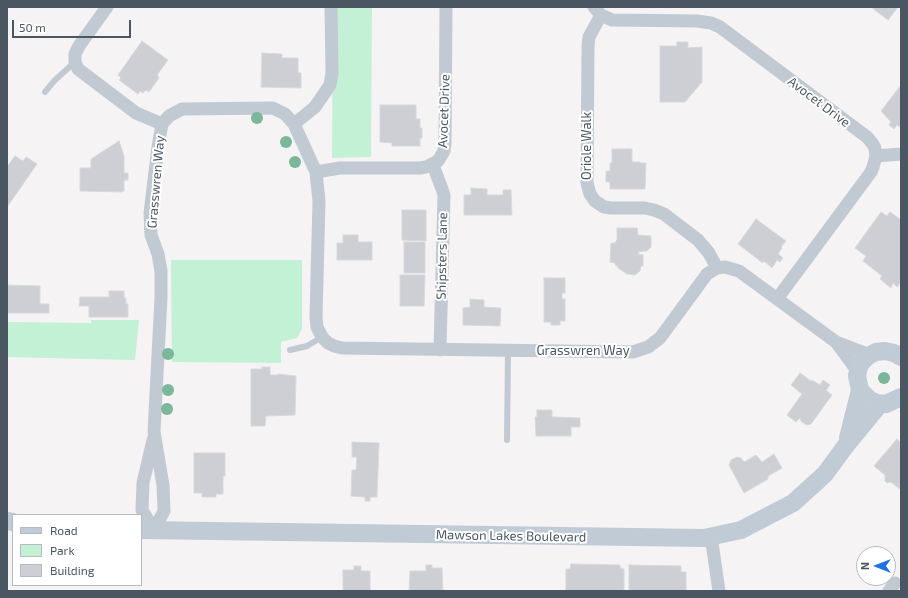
<!DOCTYPE html>
<html>
<head>
<meta charset="utf-8">
<style>
	body { margin:0 }
	#map { position:relative; width:908px; height:598px; overflow:hidden; background:#f5f3f3; font-family:"Exo 2",sans-serif }
	canvas { display:block }
	.frame { position:absolute; inset:0; border:8px solid #4a5661; pointer-events:none }
	.legend { position:absolute; left:12px; top:514px; width:130px; height:72px; box-sizing:border-box; background:#fff; border:1px solid #b7bbc0; margin:0; padding:5px 7px; list-style:none; font-size:12px; color:#4a5661 }
	.legend li { display:flex; align-items:center; gap:8px; height:20px }
	.legend b { width:20px; border:1px solid #b7bbc0 }
	.north { position:absolute; left:856px; top:546px; width:40px; height:40px; box-sizing:border-box; background:#fff; border:1px solid #b7bbc0; border-radius:50%; rotate:270deg; font-size:11px; font-weight:700; line-height:16px; text-align:center; color:#4a5661 }
	.north::after { content:''; display:block; margin:auto; width:14px; height:18px; background:#1a73e8; clip-path:polygon(50% 0,100% 100%,50% 72%,0 100%) }
	.scale { position:absolute; left:12px; top:20px; width:119px; height:18px; box-sizing:border-box; border:2px solid #4a5661; border-top:0; padding-left:5px; font-size:12px; line-height:14px; white-space:nowrap; color:#4a5661; -webkit-text-stroke:3px #fff; paint-order:stroke }
</style>
</head>
<body>
<div id="map">
<canvas width="908" height="598"></canvas>
<div class="frame"></div>
<ul class="legend">
<li><b style="height:5px;background:#c1cbd6"></b>Road</li>
<li><b style="height:11px;background:#c3f1d5"></b>Park</li>
<li><b style="height:11px;background:#cdcfd5"></b>Building</li>
</ul>
<div class="north">N</div>
<div class="scale">50 m</div>
</div>
<script>
const c = document.querySelector('canvas').getContext('2d');
c.lineJoin = 'round';
function fill(path, color) { c.fillStyle = color; c.fill(path, 'evenodd'); }
const toPath = rows => new Path2D(rows.map(r => 'M' + r).join(''));
function strokePath(path, color, width, dash) { c.strokeStyle = color; c.lineWidth = width; c.lineCap = dash ? 'butt' : 'round'; c.setLineDash(dash || []); c.stroke(path); }
function label(font, color, halo, rows, align = 'center') {
  c.font = font + ' "Exo 2",sans-serif'; c.lineWidth = 4; c.setLineDash([]); c.textBaseline = 'middle'; c.strokeStyle = halo; c.fillStyle = color; for (const [text, x, y, turn = 0] of rows) {
    c.save(); c.translate(x, y); c.rotate((+turn || 0) * Math.PI / 180); c.textAlign = isNaN(turn) ? turn : align; if (halo) c.strokeText(text, 0, 0); c.fillText(text, 0, 0); c.restore();
  }
}
fill(toPath([
	[333,7,372,7,371,157,332,158],
	[171,260,302,260,302,329,297,338,281,342,281,363,172,362],
	[91,320,139,320,135,360,7,357,7,322,91,323]
]), '#c3f1d5');
const building = toPath([
	[871,7,898,7,888,20,871,7],
	[142,41,168,60,157,75,159,78,149,92,146,90,143,93,140,91,138,94,119,80,121,78,118,75,142,41],
	[677,42,688,42,688,48,702,47,702,82,685,102,660,102,660,46,677,46,677,42],
	[262,53,282,54,282,58,298,58,298,73,301,73,301,88,261,87,262,53],
	[901,85,901,128,897,125,894,129,889,125,891,122,881,111,901,85],
	[380,105,416,105,416,119,420,119,420,128,422,128,422,138,420,138,420,146,392,146,392,143,380,142,380,105],
	[119,141,124,156,124,173,128,173,128,180,124,180,124,191,122,191,122,192,80,191,80,168,91,168,91,159,119,141],
	[612,149,632,149,632,162,640,162,640,163,646,163,645,189,610,189,610,182,606,182,606,171,610,171,610,163,612,163,612,149],
	[15,156,23,161,26,157,37,164,7,207,7,167,15,156],
	[471,188,487,189,487,195,503,195,503,190,511,190,512,215,464,215,464,195,471,195,471,188],
	[402,210,426,210,426,241,402,240,402,210],
	[881,212,887,216,890,212,901,220,901,282,897,287,893,283,891,288,880,279,882,276,863,261,866,256,855,248,881,212],
	[756,219,786,241,781,247,782,248,778,254,783,258,780,262,777,260,772,268,764,261,763,263,738,244,756,219],
	[617,228,637,228,638,235,651,236,651,247,647,251,638,252,638,254,643,255,643,266,641,266,640,271,635,275,627,274,618,268,618,266,616,266,615,263,610,262,611,243,615,243,616,241,617,240,617,228],
	[343,235,358,235,358,242,372,242,372,260,337,260,337,243,343,243,343,235],
	[404,242,425,242,425,273,404,273,404,242],
	[400,275,425,275,424,306,400,306,400,275],
	[544,278,565,278,565,293,562,293,562,299,565,299,565,321,560,321,560,325,551,325,551,322,544,322,544,278],
	[7,285,40,286,40,304,49,304,49,313,7,313,7,285],
	[109,291,124,291,124,298,126,298,126,304,128,304,128,317,89,317,89,306,79,306,80,297,109,297,109,291],
	[470,299,484,300,484,307,501,308,500,326,463,325,463,308,470,307,470,299],
	[262,367,270,367,270,375,278,375,278,374,296,376,295,415,266,416,265,426,251,426,251,369,262,369,262,367],
	[800,373,811,381,812,380,820,385,823,380,830,385,826,390,832,395,811,424,806,425,801,421,800,418,796,422,787,415,802,394,791,385,800,373],
	[537,410,552,410,552,417,580,418,580,427,571,427,571,436,536,436,535,417,537,417,537,410],
	[897,439,901,443,901,490,891,482,887,483,885,481,885,475,874,466,897,439],
	[352,442,379,443,377,497,370,497,370,501,365,501,365,497,351,496,352,470,356,470,357,457,352,457,352,442],
	[194,453,225,453,225,476,223,476,223,494,216,494,216,497,202,497,202,493,194,493,194,453],
	[774,454,782,468,768,476,768,479,744,493,729,465,731,460,737,457,741,458,744,462,756,455,762,462,774,454],
	[571,564,620,565,620,568,624,569,624,591,566,591,566,569,570,569,571,564],
	[426,565,432,565,432,568,442,568,443,591,409,591,410,571,426,571,426,565],
	[629,565,681,566,681,572,686,572,686,591,629,591,629,565],
	[354,566,361,566,361,571,370,571,370,591,343,591,343,570,354,570,354,566]
]);
fill(building, '#cdcfd5');
strokePath(building, '#d7d9de', 1);
strokePath(toPath([
	[45,92,55,80,75,62],
	[290,350,307,346,322,337],
	[507,440,508,351]
]), '#c1cad2', 6);
strokePath(toPath([
	[107,7,79,46,75,54,75,62,78,69,136,113,162,124],
	[594,7,601,15,612,20,697,21,711,23,720,27,867,137,872,143,875,148,876,156,873,167,871,172,777,299],
	[601,15,589,37,588,46,587,183,590,194,595,201,604,207,611,208,645,208,654,210,664,214,698,240,709,253,717,268],
	[294,124,315,107,330,85,332,73,331,7],
	[876,156,901,154],
	[433,165,442,189,444,195,440,350],
	[316,172,340,168,420,168,426,167,438,161,444,151,445,144,446,7],
	[836,342,870,355],
	[153,440,143,483,142,510,154,530],
	[154,530,164,511,163,485,154,432,161,298,161,271,158,254,151,235,150,213,158,147,162,124,169,116,182,109,273,108,285,114,294,124,316,172,319,201,316,317,317,327,322,337,328,343,334,346,342,348,633,352,648,347,660,338,707,274,717,268,725,267,739,271,836,342,858,372],
	[711,536,719,591],
	[889,591,895,583]
]), '#c1cad2', 13);
strokePath(toPath([
	[901,357,894,353,885,351,876,352,868,356,861,363,859,367,857,376,860,390,870,400,877,403,886,404,901,397],
	[848,438,860,390],
	[7,521,13,522],
	[141,530,704,538,741,530,793,503,825,474,847,444,880,404]
]), '#c1cbd6', 18);
c.fillStyle = '#7bb799';
for (const [x, y] of [
	[257,118],
	[286,142],
	[295,162],
	[168,354],
	[884,378],
	[168,390],
	[167,409]
]) { c.beginPath(); c.arc(x, y, 6, 0, 2 * Math.PI); c.fill(); }
label('13px', '#4a5661', '#fff', [
	["Avocet Drive",819,102,37],
	["Avocet Drive",444,111,-88],
	["Oriole Walk",587,146,-90],
	["Grasswren Way",156,182,-85],
	["Shipsters Lane",442,256,-89],
	["Grasswren Way",583,351],
	["Mawson Lakes Boulevard",511,536,1]
]);
</script>
</body>
</html>
